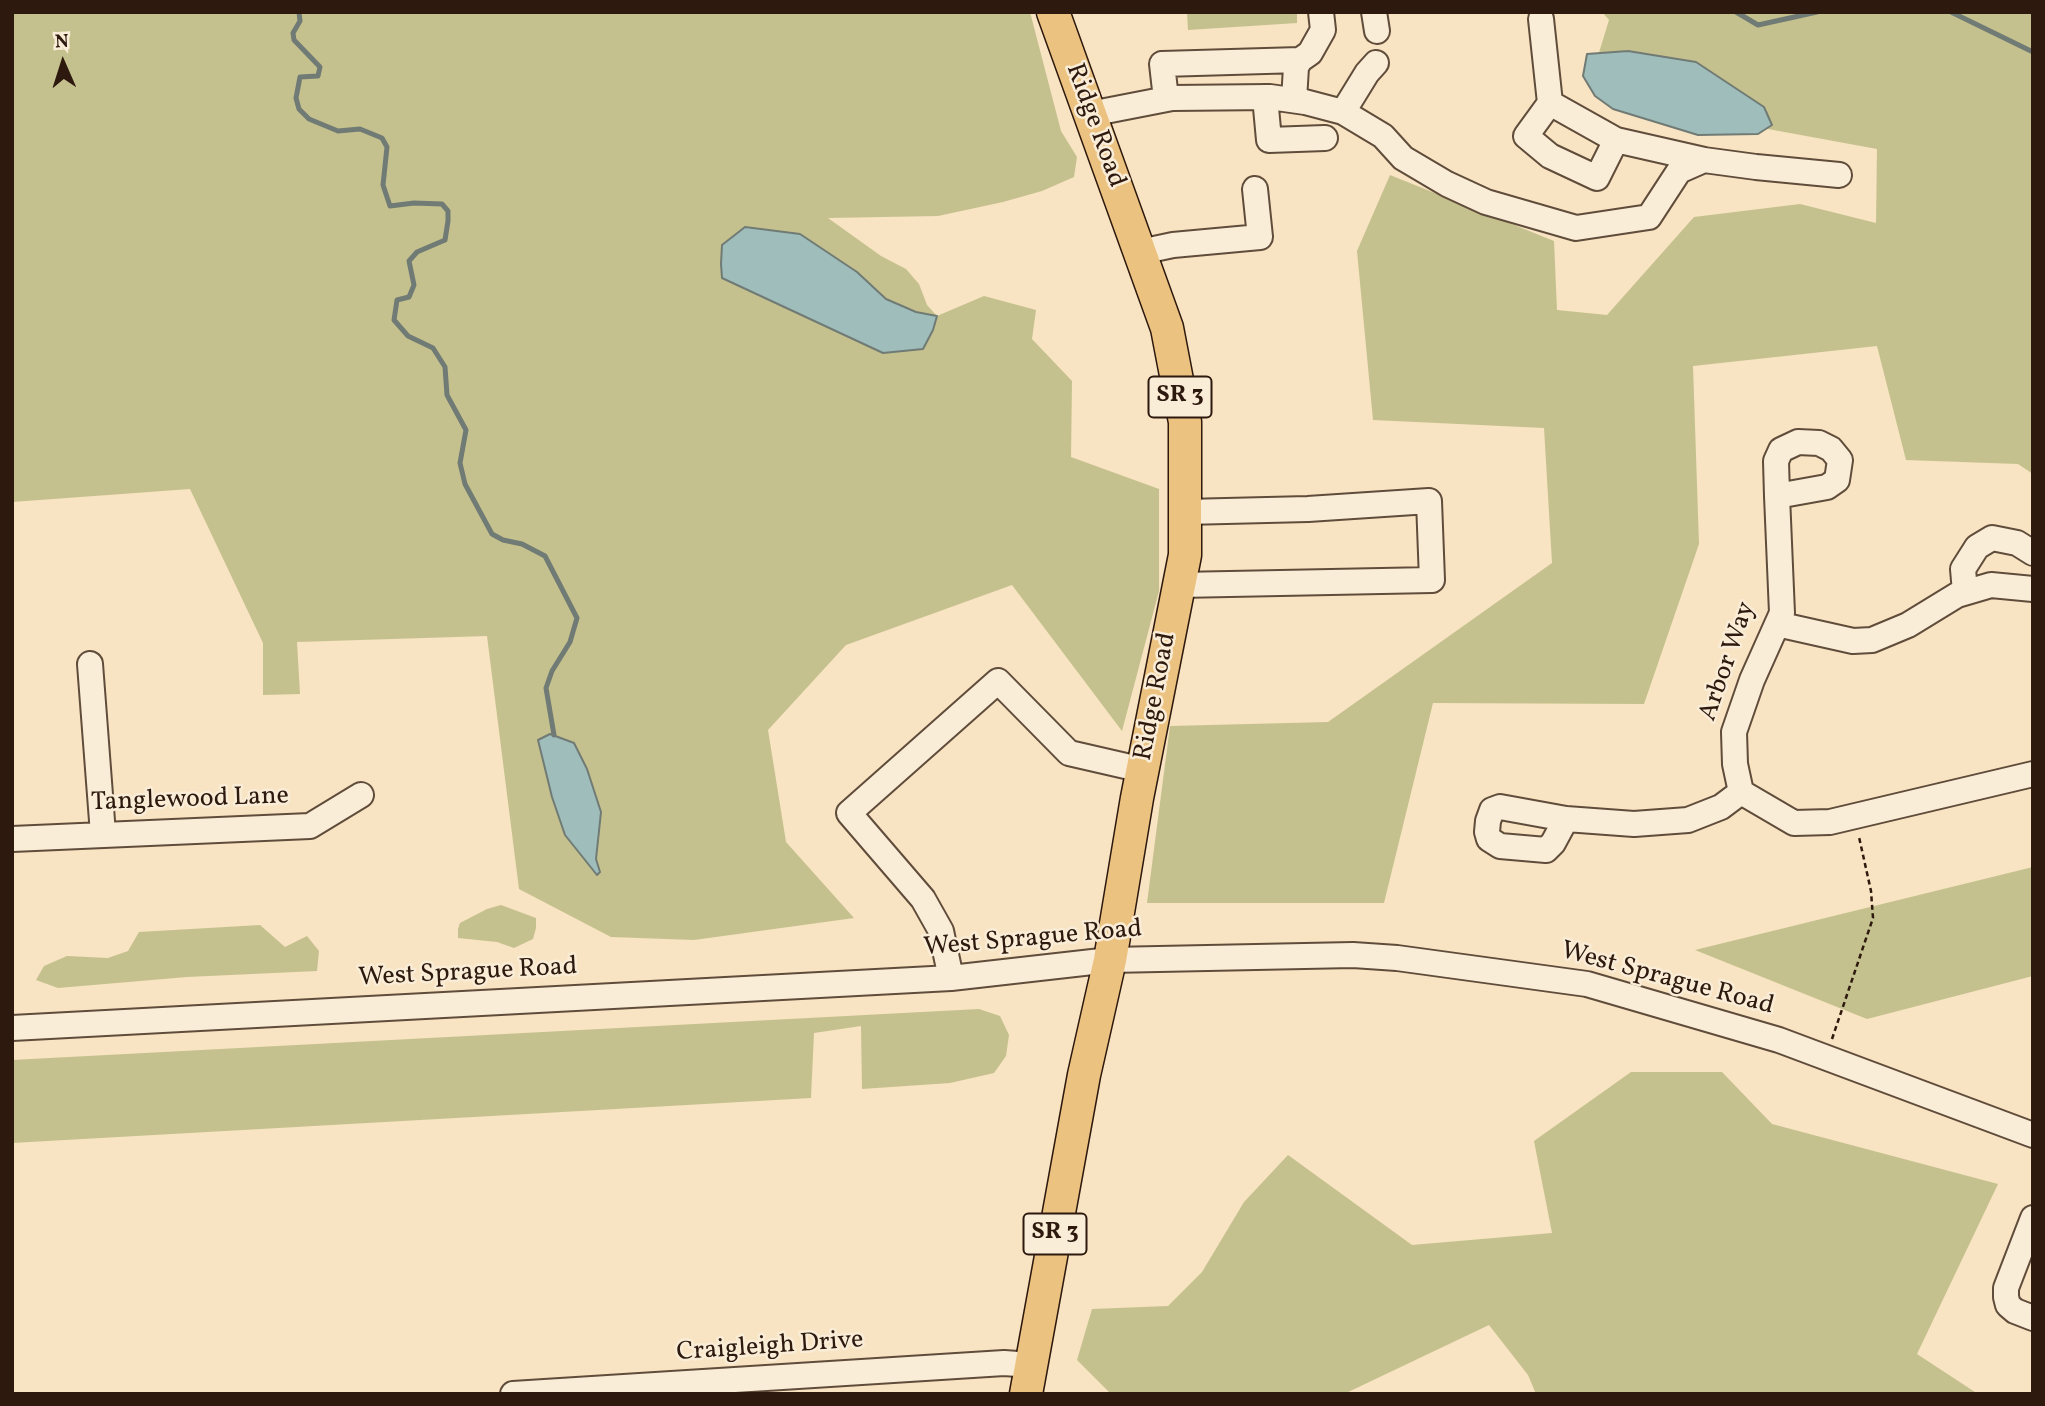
<!DOCTYPE html>
<html>
<head>
<meta charset="utf-8">
<style>
	body { margin:0 }
	#map { position:relative; width:2045px; height:1406px; overflow:hidden; background:#f8e3c2; font-family:Vollkorn,serif }
	canvas { display:block }
	.frame { position:absolute; inset:0; border:14px solid #2d190e; pointer-events:none }
	.north { position:absolute; left:28px; top:28px; width:70px; height:70px; -webkit-text-stroke:5px #faedd7; paint-order:stroke; rotate:357deg; font-size:19px; font-weight:700; line-height:28px; text-align:center; color:#2d190e }
	.north::after { content:''; display:block; margin:auto; width:24px; height:32px; background:#2d190e; clip-path:polygon(50% 0,100% 100%,50% 72%,0 100%) }
</style>
</head>
<body>
<div id="map">
<canvas width="2045" height="1406"></canvas>
<div class="frame"></div>
<div class="north">N</div>
</div>
<script>
const c = document.querySelector('canvas').getContext('2d');
c.lineJoin = 'round';
function fill(path, color) { c.fillStyle = color; c.fill(path, 'evenodd'); }
const toPath = rows => new Path2D(rows.map(r => 'M' + r).join(''));
function strokePath(path, color, width, dash) { c.strokeStyle = color; c.lineWidth = width; c.lineCap = dash ? 'butt' : 'round'; c.setLineDash(dash || []); c.stroke(path); }
function label(font, color, halo, rows, align = 'center') {
  c.font = font + ' Vollkorn,serif'; c.lineWidth = 5; c.setLineDash([]); c.textBaseline = 'middle'; c.strokeStyle = halo; c.fillStyle = color; for (const [text, x, y, turn = 0] of rows) {
    c.save(); c.translate(x, y); c.rotate((+turn || 0) * Math.PI / 180); c.textAlign = isNaN(turn) ? turn : align; if (halo) c.strokeText(text, 0, 0); c.fillText(text, 0, 0); c.restore();
  }
}
fill(toPath([
	[12,12,1030,12,1061,131,1077,157,1074,177,1042,191,1003,202,938,216,828,218,881,256,906,269,919,284,927,305,937,316,984,296,1036,310,1032,339,1072,381,1071,457,1159,489,1159,591,1122,731,1012,585,846,645,768,730,786,842,854,918,694,940,611,937,519,889,487,636,297,642,300,694,263,695,263,643,190,489,12,502],
	[722,245,857,272,886,299,916,312,937,316,933,330],
	[1187,12,1297,12,1297,23,1188,30],
	[1602,12,2033,12,2033,474,2018,464,1906,460,1877,346,1693,366,1699,544,1644,704,1433,703,1384,903,1147,903,1170,726,1328,722,1552,563,1544,428,1373,420,1357,251,1390,175,1554,241,1557,310,1607,315,1694,217,1800,204,1876,223,1877,149,1621,102,1594,69,1609,20],
	[2033,867,2033,976,1867,1019,1695,950],
	[501,905,536,918,536,928,533,939,514,948,497,942,458,938,458,929,460,923,487,909],
	[260,925,285,947,307,936,319,951,317,971,187,977,58,988,36,980,44,966,67,956,108,958,128,951,139,932],
	[979,1009,1000,1016,1009,1035,1006,1056,994,1073,950,1083,862,1089,861,1026,814,1033,811,1098,12,1143,12,1060],
	[1631,1072,1722,1072,1772,1124,1998,1184,1917,1354,1978,1394,1536,1394,1528,1375,1489,1325,1344,1394,1111,1394,1077,1360,1092,1309,1168,1306,1202,1272,1244,1202,1288,1155,1412,1245,1552,1233,1534,1141]
]), '#c5c18e');
const water = toPath([
	[1628,51,1696,62,1764,107,1772,125,1758,134,1698,135,1613,109,1595,96,1583,76,1587,54,1628,51],
	[745,227,800,234,857,272,886,299,916,312,937,316,933,330,923,349,883,353,722,278,721,264,722,245,745,227],
	[550,734,574,743,587,769,601,812,596,859,600,872,597,875,565,835,552,797,538,740,550,734]
]);
fill(water, '#9fbdba');
strokePath(water, '#717b75', 2);
strokePath(toPath([
	[299,12,300,21,293,33,294,40,320,67,318,76,300,77,296,98,299,109,309,119,338,131,360,129,382,138,387,147,383,185,390,206,414,203,442,204,448,211,448,221,445,240,417,252,409,261,414,285,409,297,397,300,394,320,408,336,433,348,445,367,447,395,466,430,460,463,465,484,492,534,503,540,522,544,545,556,577,618,570,642,552,671,546,688,554,735],
	[1736,12,1758,25,1817,12],
	[1951,12,2033,52]
]), '#717b75', 5);
const minor = toPath([
	[1374,12,1377,31],
	[1541,19,1550,103,1616,140,1704,160],
	[1265,97,1269,140,1325,138],
	[1166,99,1162,64,1300,60],
	[1294,100,1296,67,1300,60,1310,53,1323,30,1321,12],
	[1550,103,1526,136,1550,156,1597,178,1616,140],
	[1343,112,1367,73,1376,63],
	[1090,114,1172,98,1270,97,1305,102,1343,112,1383,136,1403,158,1447,184,1486,202,1576,228,1649,217,1679,171,1704,160,1756,167,1839,175],
	[1140,252,1173,245,1260,237,1255,189],
	[1777,496,1827,487,1837,480,1840,460,1831,449,1819,443,1798,442,1781,450,1776,461,1777,496,1782,613,1752,680,1734,732,1735,764,1741,792,1794,823,1830,822,2033,774],
	[1179,585,1432,580,1429,501,1308,509,1185,512],
	[1965,592,1963,569,1977,547,1992,538,2017,543,2033,553],
	[1777,624,1853,641,1872,640,1908,625,1957,595,1991,585,2033,589],
	[90,664,103,834],
	[1566,819,1553,843,1546,850,1500,846,1489,839,1487,832,1488,821,1492,810,1500,807,1566,819,1634,824,1688,820,1721,807,1741,792],
	[12,839,310,826,361,795],
	[951,978,941,931,923,899,849,813,998,681,1069,753,1143,770],
	[12,1028,951,978,1110,960,1353,955,1397,958,1587,984,1779,1040,2033,1135],
	[2033,1218,2006,1288,2006,1297,2008,1305,2015,1311,2033,1318],
	[513,1394,1004,1363,1031,1365]
]);
const major = toPath([
	[1026,1394,1084,1075,1110,960,1137,798,1185,555,1185,422,1167,328,1053,12]
]);
strokePath(minor, '#604c3b', 28);
strokePath(major, '#2d190e', 35);
strokePath(toPath([
	[1832,1039,1873,918,1871,891,1859,837]
]), '#2d190e', 2.5, [5, 3.5]);
strokePath(minor, '#faedd7', 24);
strokePath(major, '#ecc281', 32);
for (const [x, y, w] of [
	[1180,397,63],
	[1055,1234,63]
]) { const box = new Path2D(); box.roundRect(x - w / 2, y - 20.5, w, 41, 5); c.fillStyle = '#faedd7'; c.fill(box); strokePath(box, '#2d190e', 2); }
label('bold 24px', '#2d190e', null, [
	["SR 3",1180,397],
	["SR 3",1055,1234]
]);
label('26px', '#2d190e', '#faedd7', [
	["Ridge Road",1094,126,70],
	["Arbor Way",1729,662,-71],
	["Ridge Road",1157,697,-79],
	["Tanglewood Lane",190,801,-2],
	["West Sprague Road",1033,940,-5],
	["West Sprague Road",468,974,-3],
	["West Sprague Road",1667,980,15],
	["Craigleigh Drive",770,1348,-4]
]);
</script>
</body>
</html>
